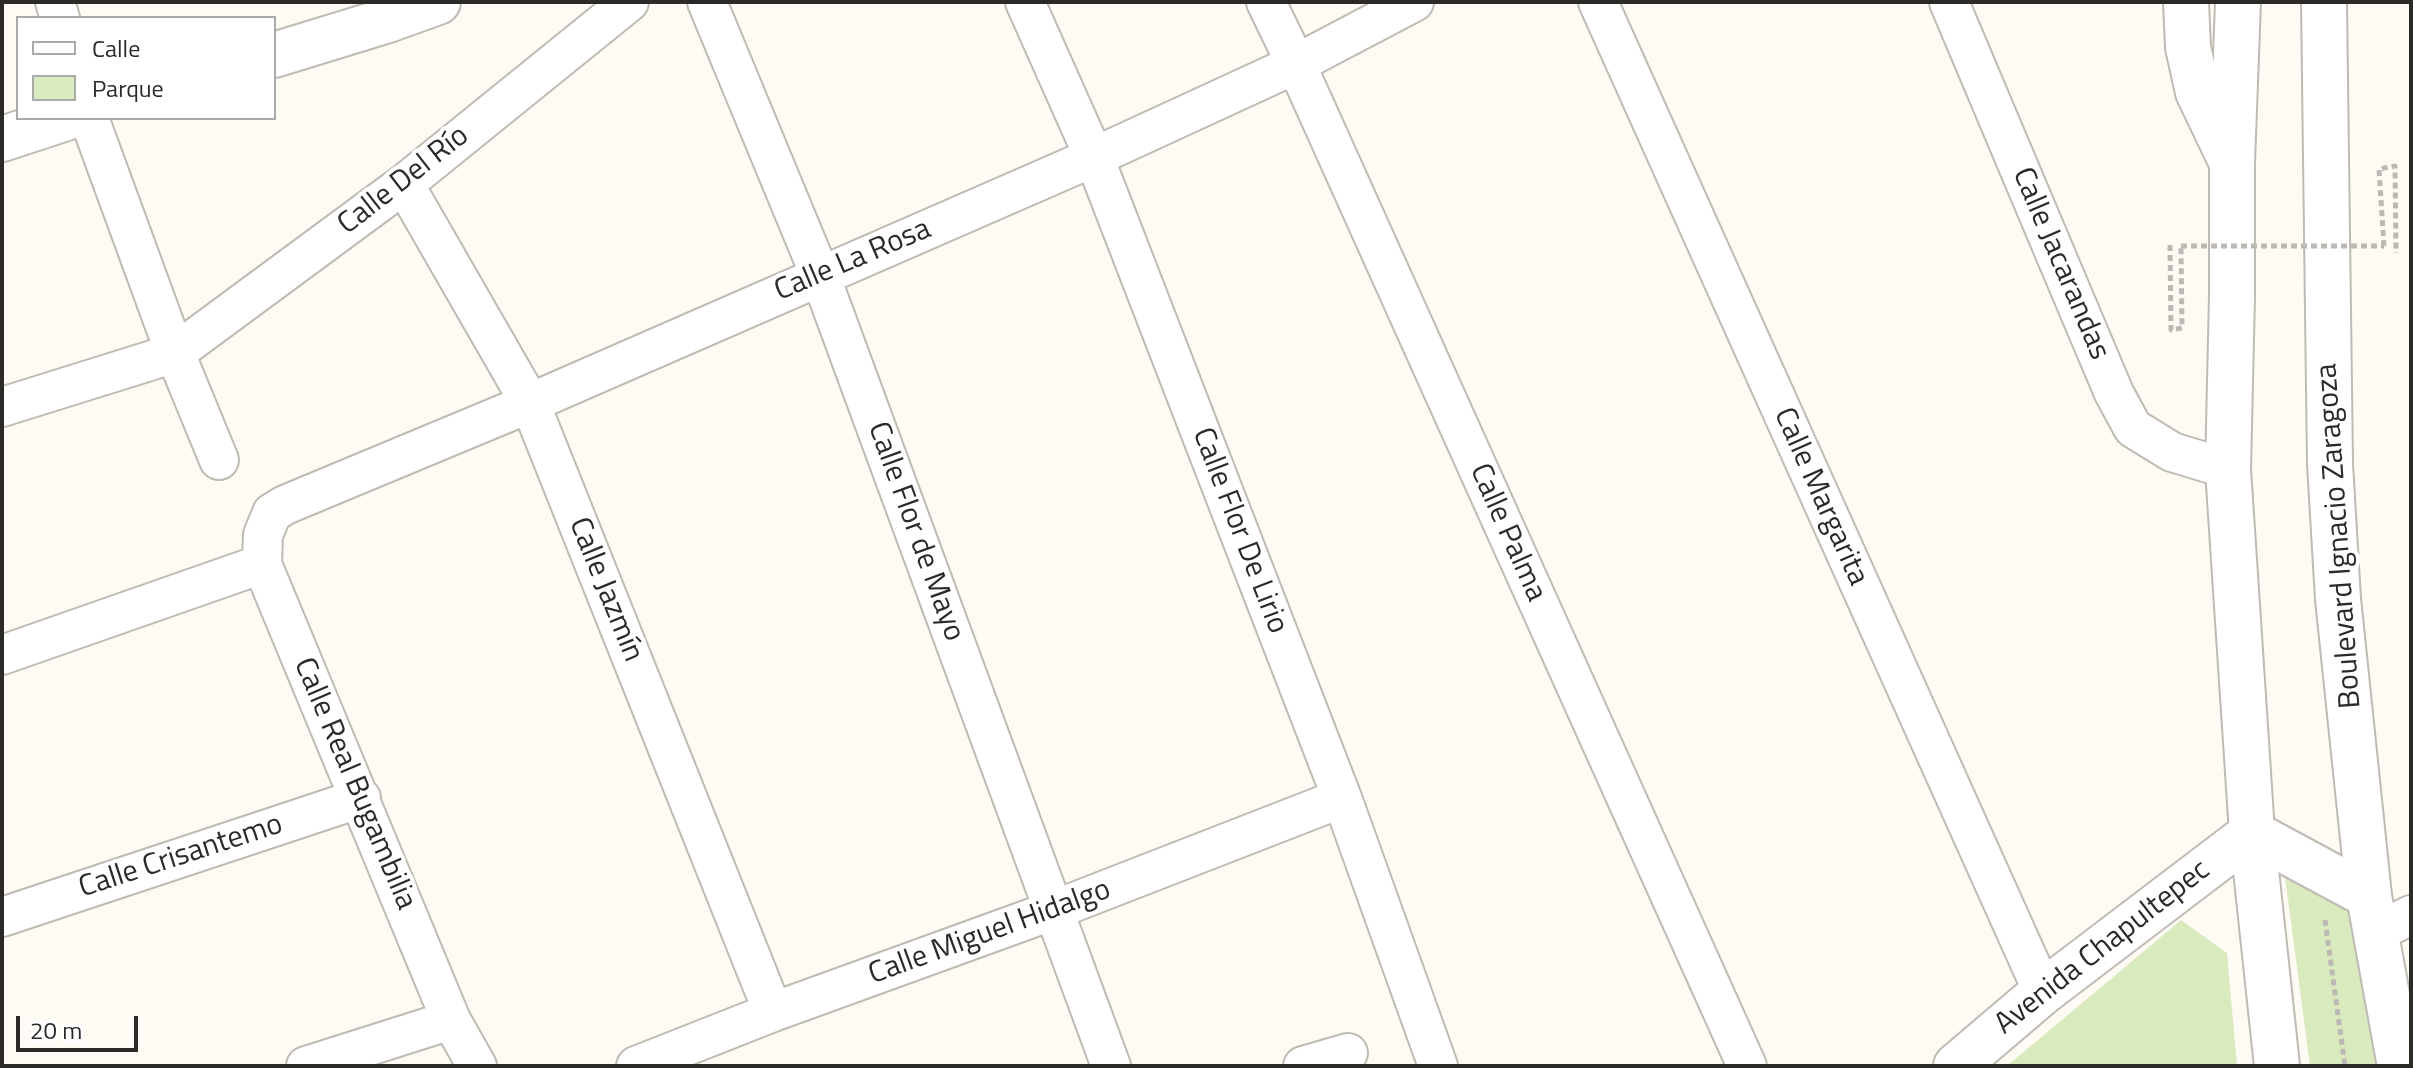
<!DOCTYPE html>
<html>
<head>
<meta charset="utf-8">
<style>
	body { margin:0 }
	#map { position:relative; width:2413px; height:1068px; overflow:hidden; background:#fefbf4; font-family:"Titillium Web",sans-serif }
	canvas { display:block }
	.frame { position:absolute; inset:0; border:4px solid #2b2a27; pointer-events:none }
	.legend { position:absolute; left:16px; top:16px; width:260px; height:104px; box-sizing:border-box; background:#fff; border:2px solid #aaaaa9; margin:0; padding:10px 14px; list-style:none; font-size:24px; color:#2b2a27 }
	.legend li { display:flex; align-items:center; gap:16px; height:40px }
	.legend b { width:40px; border:2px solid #aaaaa9 }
	.scale { position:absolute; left:16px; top:1016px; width:122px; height:36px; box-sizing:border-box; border:4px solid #2b2a27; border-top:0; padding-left:10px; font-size:24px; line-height:28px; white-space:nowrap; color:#2b2a27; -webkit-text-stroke:6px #fff; paint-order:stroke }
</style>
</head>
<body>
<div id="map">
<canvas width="2413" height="1068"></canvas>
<div class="frame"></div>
<ul class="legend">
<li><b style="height:10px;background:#fff"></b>Calle</li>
<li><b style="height:22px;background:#daeabf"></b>Parque</li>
</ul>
<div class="scale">20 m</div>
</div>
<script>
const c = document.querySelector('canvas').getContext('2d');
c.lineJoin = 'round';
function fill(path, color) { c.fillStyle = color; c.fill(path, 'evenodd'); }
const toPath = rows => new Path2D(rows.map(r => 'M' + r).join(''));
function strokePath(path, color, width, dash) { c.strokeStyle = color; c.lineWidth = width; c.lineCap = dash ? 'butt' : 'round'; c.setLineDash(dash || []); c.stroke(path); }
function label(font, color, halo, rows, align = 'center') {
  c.font = font + ' "Titillium Web",sans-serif'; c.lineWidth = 8; c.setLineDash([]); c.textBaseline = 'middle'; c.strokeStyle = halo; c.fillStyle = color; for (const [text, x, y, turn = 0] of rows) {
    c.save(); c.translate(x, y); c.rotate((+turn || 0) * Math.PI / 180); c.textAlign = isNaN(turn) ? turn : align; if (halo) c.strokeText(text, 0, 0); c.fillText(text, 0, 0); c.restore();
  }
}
fill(toPath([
	[2285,877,2354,902,2383,1066,2310,1066],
	[2181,920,2227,953,2237,1066,2007,1066]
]), '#daeabf');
const minor = toPath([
	[55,2,60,18],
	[707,2,820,275,1111,1066],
	[1025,2,1094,157,1342,798,1438,1066],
	[1266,2,1296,64,1747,1066],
	[1598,2,2043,992],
	[1949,2,2114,393,2133,428,2172,452,2228,469],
	[89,118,175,353,219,460],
	[404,184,530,403,773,1012],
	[2,407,175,353,404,184,629,2],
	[2,655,262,564],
	[2,917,361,798],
	[2375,933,2411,915],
	[306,1066,451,1020],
	[477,1066,451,1020,262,564,263,535,272,513,285,505,530,403,1094,157,1296,64,1414,2],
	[636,1066,773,1012,1054,910,1342,798],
	[1303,1066,1348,1053]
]);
const tertiary = toPath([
	[2186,2,2188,47,2198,92,2232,163],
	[274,55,388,20,438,2],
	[2,139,66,118],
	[1956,1066,2043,992,2252,833]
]);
const secondary = toPath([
	[2252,833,2369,896]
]);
const primary = toPath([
	[2238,2,2232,163,2232,296,2228,469,2252,833,2277,1066],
	[2324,2,2330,464,2338,599,2369,896,2400,1066]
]);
strokePath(minor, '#bfbbb4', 42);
strokePath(tertiary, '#bfbbb4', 48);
strokePath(secondary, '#bfbbb4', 48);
strokePath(primary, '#bfbbb4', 48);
strokePath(toPath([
	[2170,245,2171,330,2182,328,2181,246],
	[2384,246,2379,169,2395,166,2396,253],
	[2325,920,2345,1066]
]), '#bcb9b4', 5, [6, 4]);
strokePath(minor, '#fff', 38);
strokePath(tertiary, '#fff', 44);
strokePath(secondary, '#fff', 44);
strokePath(primary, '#fff', 44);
strokePath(toPath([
	[2181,246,2384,246]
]), '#bcb9b4', 5, [6, 4]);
label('30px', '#2b2a27', '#fff', [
	["Calle Del Río",404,181,-38],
	["Calle La Rosa",853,261,-23],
	["Calle Jacarandas",2060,264,67],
	["Calle Margarita",1820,497,66],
	["Calle Flor De Lirio",1239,531,69],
	["Calle Flor de Mayo",915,532,70],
	["Calle Palma",1507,533,66],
	["Boulevard Ignacio Zaragoza",2340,536,-94],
	["Calle Jazmín",605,590,68],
	["Calle Real Bugambilia",354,784,67],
	["Calle Crisantemo",181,857,-18],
	["Calle Miguel Hidalgo",990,933,-20],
	["Avenida Chapultepec",2103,948,-38]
]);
</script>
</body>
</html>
